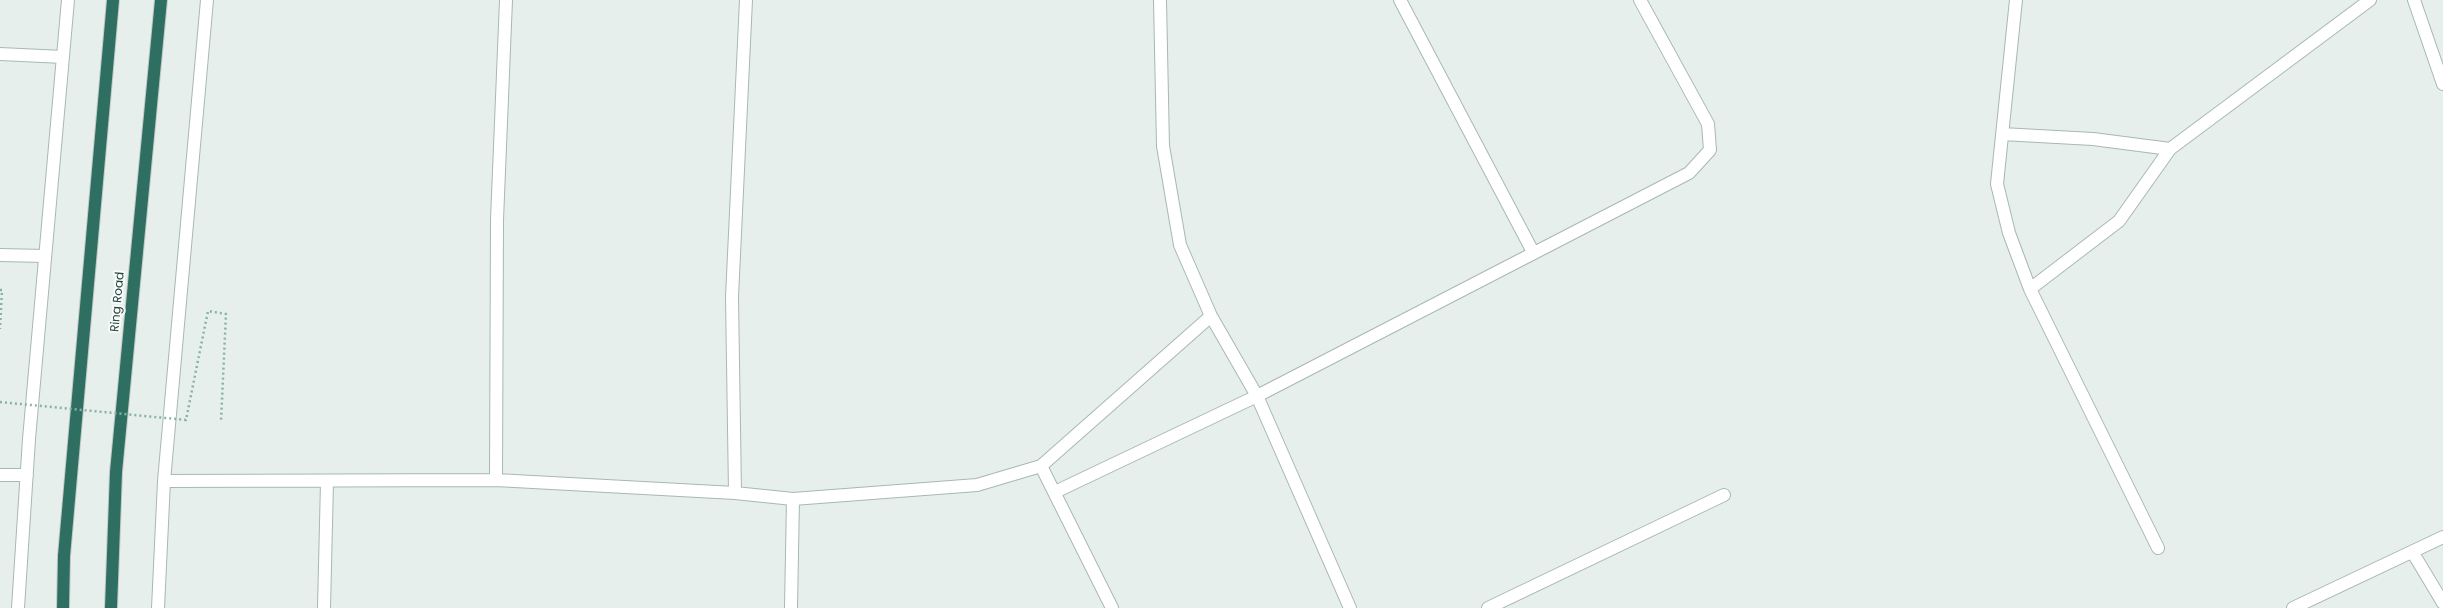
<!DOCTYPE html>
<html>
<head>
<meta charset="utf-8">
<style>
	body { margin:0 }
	canvas { display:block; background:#e6efeb }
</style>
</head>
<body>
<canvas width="2443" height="608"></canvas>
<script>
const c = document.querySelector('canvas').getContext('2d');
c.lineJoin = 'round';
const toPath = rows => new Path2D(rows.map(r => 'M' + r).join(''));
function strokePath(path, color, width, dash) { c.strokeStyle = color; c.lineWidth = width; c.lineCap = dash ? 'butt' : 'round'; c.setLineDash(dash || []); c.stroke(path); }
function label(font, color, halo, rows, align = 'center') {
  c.font = font + ' Poppins,sans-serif'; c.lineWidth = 4; c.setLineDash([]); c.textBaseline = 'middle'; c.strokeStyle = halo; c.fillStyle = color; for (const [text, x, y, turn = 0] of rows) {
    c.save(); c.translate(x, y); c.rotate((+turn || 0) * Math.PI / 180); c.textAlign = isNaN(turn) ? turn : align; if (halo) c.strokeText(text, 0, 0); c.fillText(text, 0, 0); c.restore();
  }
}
const minor = toPath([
	[1160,0,1163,146,1180,245,1211,316,1257,396,1350,608],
	[1400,0,1533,252],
	[2016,0,1997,184,2009,233,2030,289,2158,548],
	[2414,0,2443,84],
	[0,54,63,57],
	[2002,134,2093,139,2170,149],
	[0,255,45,256],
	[2030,289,2119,221,2170,149,2370,0],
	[1041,466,1112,608],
	[0,475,27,475],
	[496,480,497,220,506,0],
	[164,481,496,480,735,493,793,499,977,485,1041,466,1211,316],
	[1055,492,1257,396,1689,173,1710,150,1708,124,1640,0],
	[735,493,732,297,746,0],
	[2413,553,2443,603],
	[18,608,29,439,68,0],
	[158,608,164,481,207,0],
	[324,608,327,482],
	[791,608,793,499],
	[1488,608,1724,495],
	[2293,608,2443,537]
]);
const highway = toPath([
	[63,608,64,556,113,0],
	[111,608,116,472,161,0]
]);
strokePath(minor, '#a8b8b2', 14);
strokePath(highway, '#c2cac8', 14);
strokePath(toPath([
	[0,290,2,290,0,329]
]), '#86b3a5', 2.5, [2, 3]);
strokePath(minor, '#fff', 12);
strokePath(highway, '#2f6f62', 12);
strokePath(toPath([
	[0,402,186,420,208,311,226,314,221,421]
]), '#86b3a5', 2.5, [2, 3]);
label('12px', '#24423a', '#f7fbf9', [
	["Ring Road",118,302,-85]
]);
</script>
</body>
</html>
